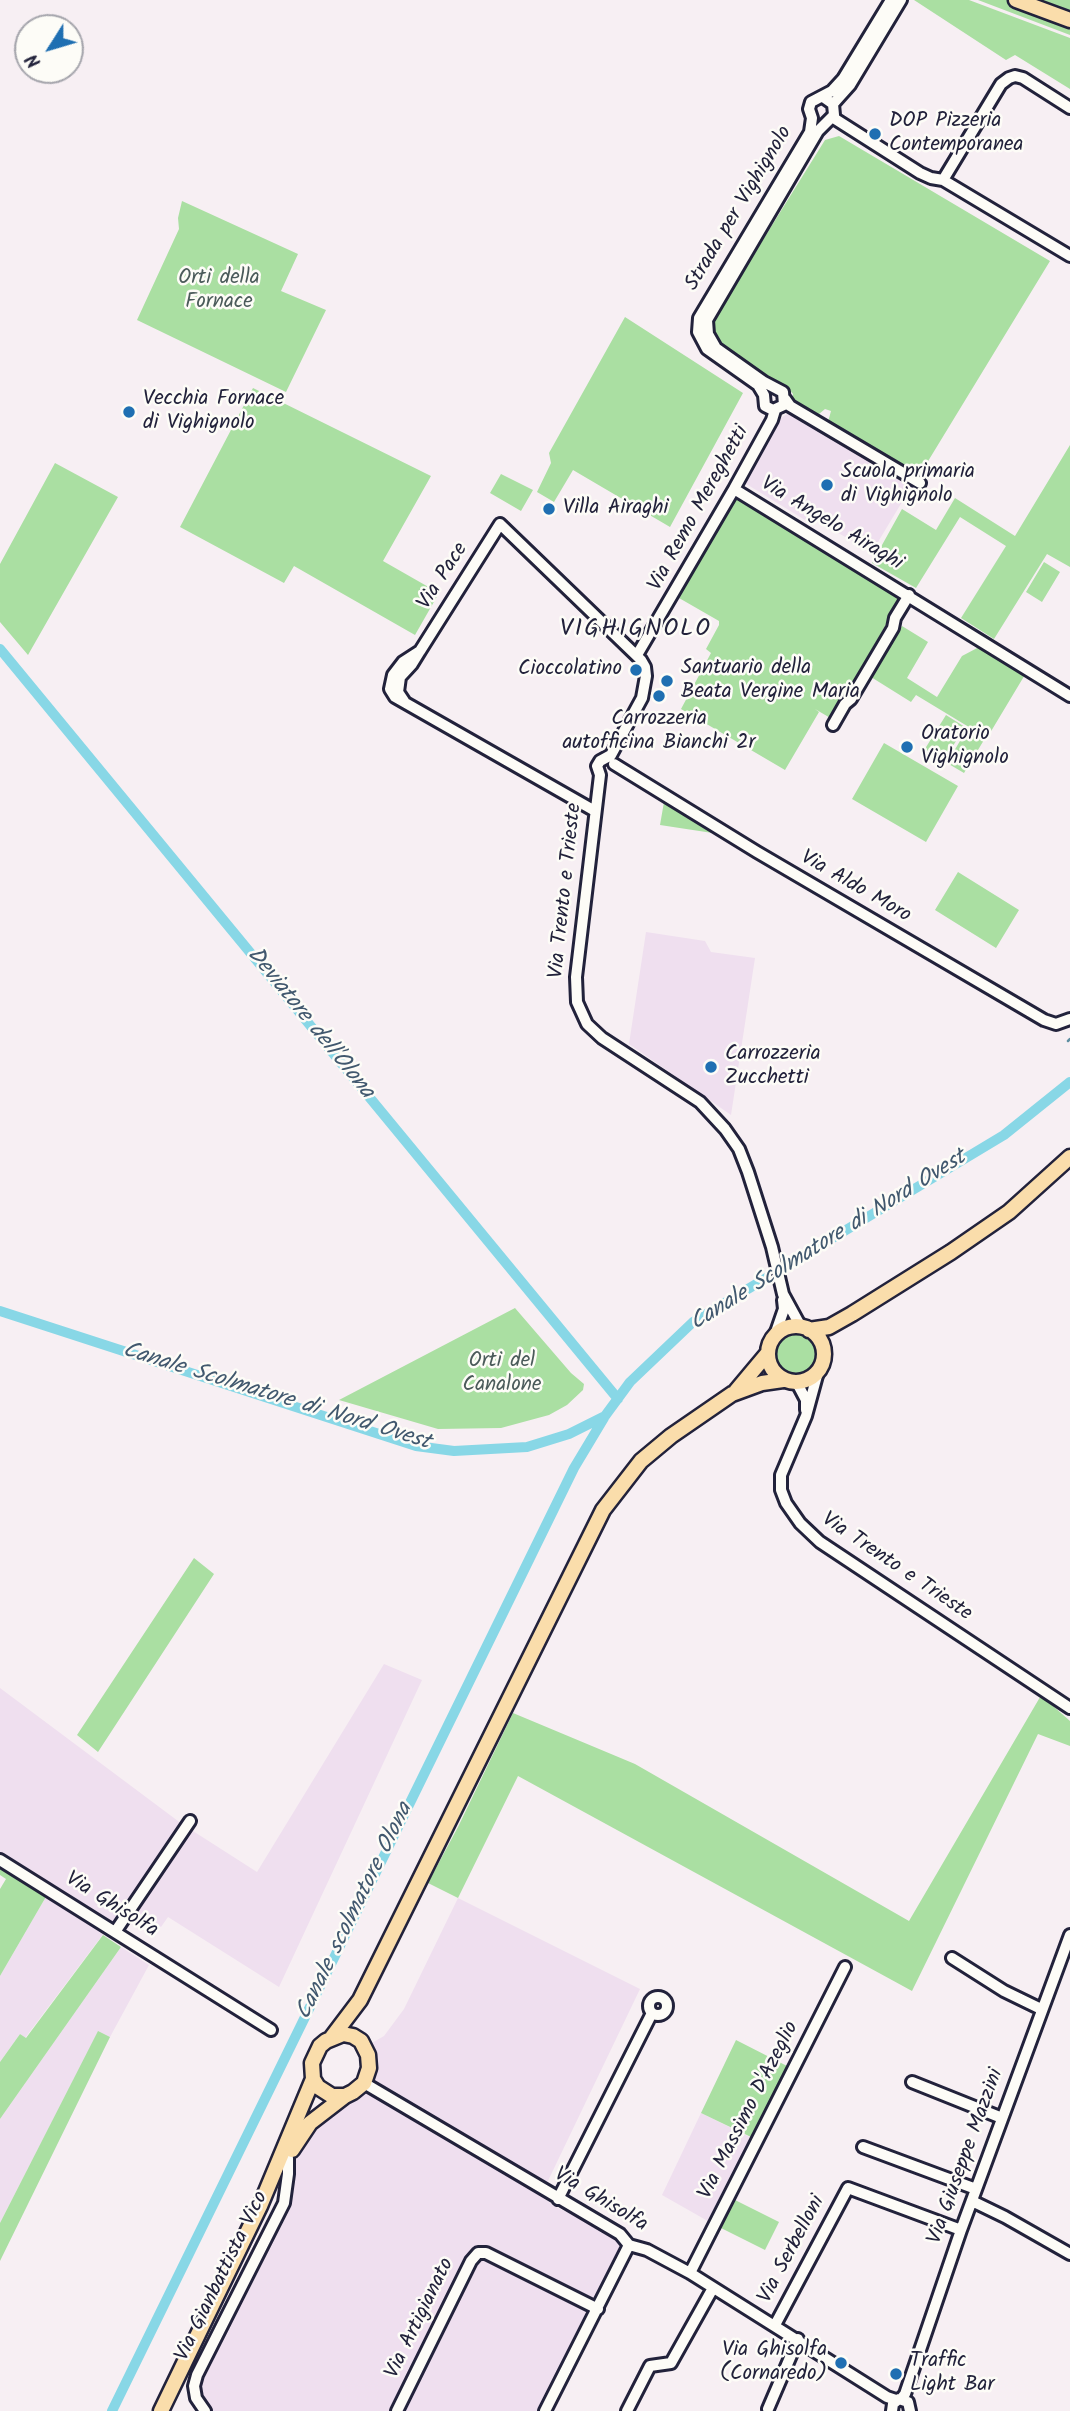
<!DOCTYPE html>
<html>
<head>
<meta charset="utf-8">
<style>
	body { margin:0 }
	#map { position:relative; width:1070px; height:2411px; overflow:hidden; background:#f7eff3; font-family:Kalam,sans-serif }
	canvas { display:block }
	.north { position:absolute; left:14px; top:14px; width:70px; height:70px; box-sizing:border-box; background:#fdfcf7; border:2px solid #a5a5ac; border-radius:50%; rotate:233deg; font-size:19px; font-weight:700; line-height:28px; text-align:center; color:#22223b }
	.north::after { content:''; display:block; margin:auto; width:24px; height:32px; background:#1f6fb2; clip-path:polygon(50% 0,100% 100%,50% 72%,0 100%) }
</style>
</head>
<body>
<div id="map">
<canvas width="1070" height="2411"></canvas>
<div class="north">N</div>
</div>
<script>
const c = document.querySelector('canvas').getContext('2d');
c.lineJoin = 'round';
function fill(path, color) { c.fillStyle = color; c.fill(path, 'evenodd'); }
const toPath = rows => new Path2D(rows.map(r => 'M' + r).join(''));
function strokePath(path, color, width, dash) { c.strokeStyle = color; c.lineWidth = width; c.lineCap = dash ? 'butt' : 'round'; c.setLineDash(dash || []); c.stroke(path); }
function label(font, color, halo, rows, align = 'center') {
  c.font = font + ' Kalam,sans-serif'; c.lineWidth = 5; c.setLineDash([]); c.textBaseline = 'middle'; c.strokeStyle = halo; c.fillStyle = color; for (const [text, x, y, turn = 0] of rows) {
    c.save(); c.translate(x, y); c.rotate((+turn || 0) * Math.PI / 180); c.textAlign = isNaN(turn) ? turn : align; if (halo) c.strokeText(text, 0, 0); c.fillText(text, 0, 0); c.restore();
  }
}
fill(toPath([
	[790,412,911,487,872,552,808,516,805,520,743,482,778,420],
	[646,932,705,941,711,952,755,958,731,1115,629,1044],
	[384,1664,422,1680,279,1987,168,1917,161,1927,135,1911,121,1931,110,1925,25,2038,20,2034,0,2062,0,1976,47,1895,0,1867,0,1688,182,1824,257,1872],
	[458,1898,640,1989,546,2185,370,2081,370,2044,384,2036,404,2009],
	[121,1947,149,1965,110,2037,98,2032,0,2223,0,2119],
	[364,2083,511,2174,556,2207,615,2235,629,2245,547,2411,205,2411,202,2408,197,2375,284,2203,289,2165,298,2140],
	[701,2113,756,2140,713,2224,662,2195]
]), '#efdfef');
fill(toPath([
	[914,0,969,0,1070,38,1070,89,1015,55,1006,60],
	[978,0,1070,0,1070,35],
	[839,136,1050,261,919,476,828,422,831,411,825,409,819,414,813,413,792,400,793,394,786,385,774,384,723,349,715,332,714,324,715,317,825,140],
	[182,201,298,254,281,291,326,310,286,392,137,320,179,229,178,218],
	[625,317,743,393,670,527,573,470,554,502,537,492,551,463,549,453],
	[253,388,431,476,383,561,439,593,415,635,294,566,284,583,180,527],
	[1070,445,1070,567,1047,554,994,639,961,618,1006,546,960,517,916,588,872,563,902,509,936,530,955,498,1015,536],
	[55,463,118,497,28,655,0,622,0,564],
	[501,474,533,490,521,511,490,493],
	[740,498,901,598,832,719,815,709,819,712,785,770,681,709,711,653,706,649,719,625,719,621,679,598,733,499],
	[1044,562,1060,572,1042,602,1026,592],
	[902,626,928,642,907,678,937,697,962,656,981,646,1026,673,987,738,916,695,911,702,871,677],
	[946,715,965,727,942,763,923,752],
	[967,729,984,740,964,773,947,763],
	[884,743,958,786,926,842,852,799],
	[664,802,719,834,660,825],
	[958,872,1019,910,996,948,935,910],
	[515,1308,571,1373,584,1384,583,1390,567,1405,549,1415,501,1428,438,1429,339,1400],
	'776 1354a20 20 0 1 1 40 0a20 20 0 1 1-40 0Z',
	[194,1558,214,1574,98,1752,77,1735],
	[1043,1692,1055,1700,1053,1706,1070,1721,1070,1746,1038,1734,912,1991,518,1776,458,1898,428,1883,458,1827,513,1713,635,1764,909,1921],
	[0,1867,47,1895,0,1976,0,1889,6,1879,0,1875],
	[103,1935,121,1947,0,2119,0,2062,20,2034,26,2038],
	[98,2031,110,2037,0,2261,0,2223],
	[736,2040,787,2066,751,2137,701,2113],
	[733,2199,779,2222,765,2250,719,2227]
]), '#aadfa2');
strokePath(toPath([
	[1068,1041,1070,1039]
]), '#5f8fa2', 2.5);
strokePath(toPath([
	[0,649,618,1399],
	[0,1311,416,1446,454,1451,527,1447,569,1434,605,1416,630,1382,693,1322,1004,1135,1070,1082],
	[112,2411,574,1468,604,1418]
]), '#88d7e6', 10);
const minor = toPath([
	[823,97,833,104,834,115,818,131,707,320,708,334,716,348,764,382,783,392,784,405,773,410,765,406,764,395,758,385,707,349,698,332,699,318,810,132,812,118,809,109,811,102,832,91,843,79,891,0],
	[833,104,850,85,901,0],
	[832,117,920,173,931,178,943,180,1070,256],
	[943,180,1001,84,1009,78,1015,76,1023,78,1070,108],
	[785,399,790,406,920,483],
	[734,489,1070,696],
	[420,651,500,524,641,660,645,667,646,676,642,698,611,755,600,761,597,766,600,775,576,977,577,1002,587,1024,602,1038,700,1102,725,1129,739,1149,748,1172,772,1247,783,1294,801,1327],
	[637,655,734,489,772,420,775,410],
	[404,701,398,692,400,677,412,664,420,651,403,662,393,675,390,689,395,697,595,811],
	[833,725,845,704,851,699,893,628,895,618,909,595],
	[614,764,757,852,1044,1020,1056,1024,1070,1019],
	[775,1335,784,1309,783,1300],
	[818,1372,806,1416,781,1475,781,1490,786,1503,800,1523,820,1542,1070,1708],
	[797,1383,806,1400,806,1410],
	[0,1860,271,2030],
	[115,1932,190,1821],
	[952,1958,1004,1991,1041,2009],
	'649 2006a9 9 0 1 1 18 0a9 9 0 1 1-18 0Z',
	[912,2082,1002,2118],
	[364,2083,620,2234,629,2245,647,2250,690,2273,887,2397,896,2400],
	[863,2147,976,2189],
	[558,2199,652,2013],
	[972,2201,1005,2217,1070,2254],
	[690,2273,845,1967],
	[775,2325,848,2188,961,2230],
	[901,2399,905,2394,961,2230,1070,1935],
	[768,2409,798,2339],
	[205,2411,196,2398,194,2386,197,2375,284,2203,288,2174,288,2158],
	[397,2411,471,2261,478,2253,486,2253,598,2309],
	[545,2411,629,2245],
	[627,2411,650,2366,671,2363,713,2288],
	[892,2411,893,2404,899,2399,908,2402,910,2411]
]);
const major = toPath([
	[1016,0,1070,20],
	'768 1354a28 28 0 1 1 56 0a28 28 0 1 1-56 0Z',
	[809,1330,829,1327,852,1314,951,1252,1009,1212,1070,1157],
	[736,1391,767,1354],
	[343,2034,353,2036,361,2041,368,2055,369,2068,364,2083,353,2092,345,2096,332,2096,318,2087,313,2079,312,2063,320,2046,326,2041,343,2034],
	[332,2037,360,2000,603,1510,641,1461,671,1436,732,1394,762,1383,783,1380],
	[292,2150,310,2123,345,2096],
	[161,2411,260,2206,313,2079]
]);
strokePath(minor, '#22223b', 16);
strokePath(major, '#22223b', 19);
strokePath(minor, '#fdfcf7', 10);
strokePath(major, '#faddab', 14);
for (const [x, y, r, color] of [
	[875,134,7,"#1f6fb2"],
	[129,412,7,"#1f6fb2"],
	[827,485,7,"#1f6fb2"],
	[549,509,7,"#1f6fb2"],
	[636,670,7,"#1f6fb2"],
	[667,681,7,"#1f6fb2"],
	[659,696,7,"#1f6fb2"],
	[907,747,7,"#1f6fb2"],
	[711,1067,7,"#1f6fb2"],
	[841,2363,7,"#1f6fb2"],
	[896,2374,7,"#1f6fb2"]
]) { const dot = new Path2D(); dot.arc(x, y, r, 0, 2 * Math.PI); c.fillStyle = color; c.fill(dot); strokePath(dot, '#fdfcf7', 2.5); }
label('21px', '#22223b', '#fdfcf7', [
	["DOP Pizzeria",889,122],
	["Contemporanea",889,146],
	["Vecchia Fornace",143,400],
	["di Vighignolo",143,424],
	["Scuola primaria",841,473],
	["di Vighignolo",841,497],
	["Villa Airaghi",563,509],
	["Santuario della",681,669],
	["Beata Vergine Maria",681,693],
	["Cioccolatino",622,670,"right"],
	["Carrozzeria",659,720,"center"],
	["autofficina Bianchi 2r",659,744,"center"],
	["Oratorio",921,735],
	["Vighignolo",921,759],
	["Carrozzeria",725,1055],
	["Zucchetti",725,1079],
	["Via Ghisolfa",827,2351,"right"],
	["(Cornaredo)",827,2375,"right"],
	["Traffic",910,2362],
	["Light Bar",910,2386]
], 'left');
label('21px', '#22223b', '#fdfcf7', [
	["Strada per Vighignolo",740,209,-59],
	["Via Remo Mereghetti",700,509,-61],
	["Via Angelo Airaghi",831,525,31],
	["Via Pace",444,577,-57],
	["Via Aldo Moro",855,888,30],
	["Via Trento e Trieste",567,891,-84],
	["Via Trento e Trieste",896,1568,34],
	["Via Ghisolfa",111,1906,32],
	["Via Massimo D'Azeglio",750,2111,-63],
	["Via Giuseppe Mazzini",967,2157,-70],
	["Via Ghisolfa",600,2201,31],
	["Via Serbelloni",793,2250,-62],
	["Via Gianbattista Vico",223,2277,-64],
	["Via Artigianato",421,2319,-64]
]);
label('21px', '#4b5b5a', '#fdfcf7', [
	["Orti della",219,279],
	["Fornace",219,303],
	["Orti del",502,1362],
	["Canalone",502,1386]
]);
label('italic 23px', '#41586e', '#fdfcf7', [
	["Deviatore dell'Olona",309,1024,51],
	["Canale Scolmatore di Nord Ovest",829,1242,-32],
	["Canale Scolmatore di Nord Ovest",276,1398,17],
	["Canale scolmatore Olona",356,1912,-64]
]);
c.letterSpacing = '2px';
label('24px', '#22223b', '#fdfcf7', [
	["VIGHIGNOLO",636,631]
]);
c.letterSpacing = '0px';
</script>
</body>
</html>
